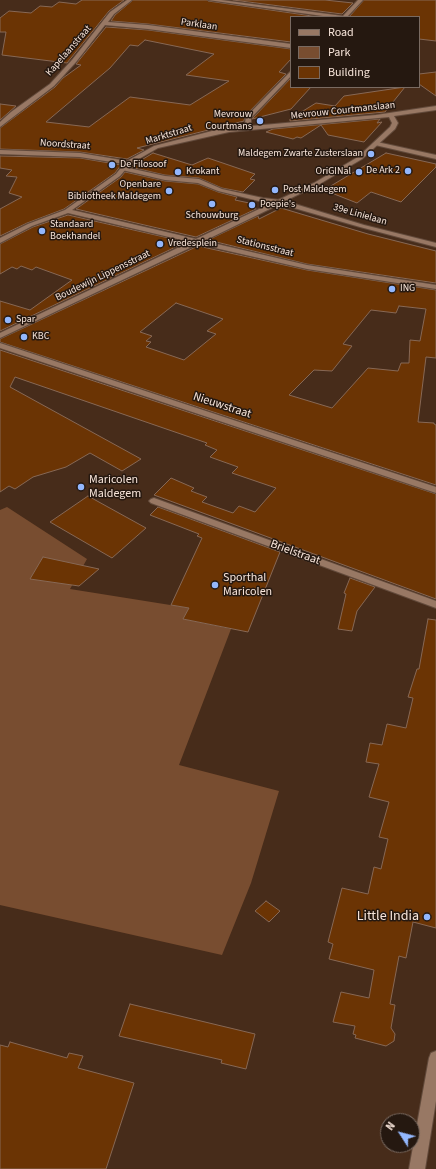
<!DOCTYPE html>
<html>
<head>
<meta charset="utf-8">
<style>
	body { margin:0 }
	#map { position:relative; width:436px; height:1169px; overflow:hidden; background:#472c1a; font-family:"Source Sans 3",sans-serif }
	canvas { display:block }
	.legend { position:absolute; left:290px; top:16px; width:130px; height:72px; box-sizing:border-box; background:#251810; border:1px solid #796a61; margin:0; padding:5px 7px; list-style:none; font-size:12px; color:#f8e5da }
	.legend li { display:flex; align-items:center; gap:8px; height:20px }
	.legend b { width:20px; border:1px solid #796a61 }
	.north { position:absolute; left:380px; top:1113px; width:40px; height:40px; box-sizing:border-box; background:#251810; border:1px solid #796a61; border-radius:50%; rotate:306deg; font-size:11px; font-weight:700; line-height:16px; text-align:center; color:#f8e5da }
	.north::after { content:''; display:block; margin:auto; width:14px; height:18px; background:#93b7fd; clip-path:polygon(50% 0,100% 100%,50% 72%,0 100%) }
</style>
</head>
<body>
<div id="map">
<canvas width="436" height="1169"></canvas>
<ul class="legend">
<li><b style="height:5px;background:#987864"></b>Road</li>
<li><b style="height:11px;background:#784d30"></b>Park</li>
<li><b style="height:11px;background:#6b3404"></b>Building</li>
</ul>
<div class="north">N</div>
</div>
<script>
const c = document.querySelector('canvas').getContext('2d');
c.lineJoin = 'round';
function fill(path, color) { c.fillStyle = color; c.fill(path, 'evenodd'); }
const toPath = rows => new Path2D(rows.map(r => 'M' + r).join(''));
function strokePath(path, color, width, dash) { c.strokeStyle = color; c.lineWidth = width; c.lineCap = dash ? 'butt' : 'round'; c.setLineDash(dash || []); c.stroke(path); }
function label(font, color, halo, rows, align = 'center') {
  c.font = font + ' "Source Sans 3",sans-serif'; c.lineWidth = 3; c.setLineDash([]); c.textBaseline = 'middle'; c.strokeStyle = halo; c.fillStyle = color; for (const [text, x, y, turn = 0] of rows) {
    c.save(); c.translate(x, y); c.rotate((+turn || 0) * Math.PI / 180); c.textAlign = isNaN(turn) ? turn : align; if (halo) c.strokeText(text, 0, 0); c.fillText(text, 0, 0); c.restore();
  }
}
fill(toPath([
	[7,507,87,559,70,589,189,608,184,619,231,629,179,765,279,791,251,883,222,955,0,905,0,510]
]), '#784d30');
const building = toPath([
	[82,0,124,0,109,11,67,63,2,55,6,32,0,32,0,18,9,11,31,13,40,6,52,7,59,2,76,4,82,0],
	[133,0,207,0,208,1,319,17,291,17,291,42,148,24,111,21,115,15,133,0],
	[233,0,325,0,353,3,342,14,233,0],
	[364,0,436,0,436,41,419,39,419,17,349,17,364,0],
	[106,27,148,30,291,49,291,59,279,72,286,74,245,116,244,121,137,148,144,150,127,159,80,152,0,149,0,128,55,87,63,78,81,65,76,64,106,27],
	[145,40,214,54,186,75,229,81,190,105,130,97,89,127,46,122,110,68,130,45,138,46,145,40],
	[436,72,436,96,419,84,419,74,436,72],
	[291,78,291,87,311,87,291,109,252,119,291,78],
	[405,87,385,112,290,121,290,119,316,103,335,106,344,96,405,87],
	[0,104,16,106,0,120,0,104],
	[380,119,377,123,382,122,364,142,328,135,321,125,301,138,297,137,293,139,266,132,273,129,380,119],
	[153,153,192,165,208,158,255,174,250,179,255,180,243,192,222,188,199,178,165,175,130,167,153,153],
	[386,153,436,164,436,167,401,202,371,192,357,203,324,190,386,153],
	[0,156,80,158,121,165,115,173,64,209,27,223,0,236,0,209,22,197,9,193,17,177,6,176,12,170,0,168,0,156],
	[125,172,165,181,198,184,218,192,237,197,235,200,254,204,256,209,196,237,76,209,121,177,125,172],
	[281,208,368,234,436,251,436,283,307,264,208,240,258,216,259,219,281,208],
	[68,215,186,242,0,331,0,301,30,310,72,280,36,267,32,270,21,266,17,269,12,267,0,274,0,244,33,227,68,215],
	[198,246,307,270,436,290,436,358,426,357,418,422,434,423,434,424,436,425,436,485,0,342,0,339,198,246],
	[176,303,223,319,207,331,216,334,184,360,146,347,151,342,146,341,152,336,140,332,176,303],
	[399,306,426,309,420,341,410,340,409,363,401,363,398,371,368,368,332,408,289,395,314,370,332,371,352,346,343,344,371,310,396,313,399,306],
	[0,350,436,494,436,599,154,495,171,478,194,488,191,491,207,497,202,502,233,513,239,506,255,512,276,488,232,473,238,467,210,457,217,450,205,445,207,443,15,377,10,387,141,459,122,471,90,453,66,467,33,477,15,489,9,486,0,492,0,350],
	[88,496,146,528,112,558,50,522,88,496],
	[158,507,280,552,248,632,183,619,189,608,171,605,202,538,197,536,199,534,150,515,158,507],
	[43,557,99,569,79,586,30,579,43,557],
	[350,578,375,587,357,611,352,631,338,629,346,594,344,593,350,578],
	[428,619,436,620,436,928,413,922,406,958,399,956,390,1004,395,1005,391,1028,395,1034,394,1041,386,1046,355,1038,356,1035,353,1034,355,1026,333,1022,341,992,369,998,374,970,329,959,333,944,328,942,342,888,368,894,374,867,381,869,388,839,379,837,389,802,369,797,379,764,366,762,370,743,382,745,387,724,406,728,413,698,408,697,417,669,419,669,428,619],
	[266,901,280,911,269,922,255,911,266,901],
	[130,1004,255,1034,246,1069,221,1063,222,1060,119,1036,130,1004],
	[10,1042,67,1058,69,1053,83,1056,78,1068,134,1083,106,1169,0,1169,0,1045,8,1047,10,1042]
]);
fill(building, '#6b3404');
strokePath(building, '#876855', 1);
const minor = toPath([
	[127,0,132,0,114,14,108,22,148,25,291,44,291,48,148,29,105,25,76,62,54,86,0,127,0,122,11,112,50,84,72,60,110,12,127,0],
	[208,0,221,0,343,16,358,0,363,0,347,17,330,17,208,0],
	[291,71,291,76,251,118,251,123,254,128,249,129,245,123,246,117,291,71],
	[377,142,436,155,436,159,375,145,375,143,377,142],
	[124,167,165,176,199,179,222,189,263,198,280,200,283,202,280,204,263,202,218,191,198,183,165,180,122,170,122,168,124,167],
	[0,343,436,487,436,493,0,348,0,343],
	[154,498,436,601,436,608,151,503,149,501,151,499,154,498],
	[436,1051,436,1101,425,1169,409,1169,429,1058,431,1053,436,1051]
]);
const tertiary = toPath([
	[436,106,436,110,394,116,398,123,395,129,362,159,318,185,285,201,364,225,436,243,436,247,360,227,280,204,204,241,307,265,436,285,436,289,307,269,198,244,0,338,0,333,190,242,68,213,32,226,0,243,0,238,28,224,65,210,116,174,124,164,80,157,0,154,0,150,80,153,127,161,154,146,212,131,229,128,376,115,436,106],
	[389,117,392,123,390,127,358,157,314,183,196,239,72,210,120,176,130,164,158,148,229,132,389,117]
]);
strokePath(minor, '#624a3b', 2);
strokePath(tertiary, '#624a3b', 2);
fill(minor, '#987864');
fill(tertiary, '#987864');
for (const [x, y, r, color] of [
	[260,121,4,"#93b7fd"],
	[371,154,4,"#93b7fd"],
	[112,165,4,"#93b7fd"],
	[408,171,4,"#93b7fd"],
	[178,172,4,"#93b7fd"],
	[359,172,4,"#93b7fd"],
	[275,190,4,"#93b7fd"],
	[169,191,4,"#93b7fd"],
	[212,204,4,"#93b7fd"],
	[252,205,4,"#93b7fd"],
	[42,231,4,"#93b7fd"],
	[160,244,4,"#93b7fd"],
	[392,289,4,"#93b7fd"],
	[8,320,4,"#93b7fd"],
	[24,337,4,"#93b7fd"],
	[81,487,4,"#93b7fd"],
	[215,585,4,"#93b7fd"],
	[427,917,4,"#93b7fd"]
]) { const dot = new Path2D(); dot.arc(x, y, r, 0, 2 * Math.PI); c.fillStyle = color; c.fill(dot); strokePath(dot, '#251810', 1.5); }
label('10px', '#f8e5da', '#251810', [
	["Parklaan",199,25,8],
	["Kapelaanstraat",69,51,-49],
	["Mevrouw Courtmanslaan",343,111,-6],
	["Marktstraat",169,135,-17],
	["Noordstraat",65,145,4],
	["39e Linielaan",360,215,16],
	["Stationsstraat",265,247,14],
	["Boudewijn Lippensstraat",103,276,-26]
]);
label('10px', '#f8e5da', '#251810', [
	["Mevrouw",252,115,"right"],
	["Courtmans",252,127,"right"],
	["Maldegem Zwarte Zusterslaan",363,154,"right"],
	["De Filosoof",120,165],
	["De Ark 2",400,171,"right"],
	["Krokant",186,172],
	["OriGINal",351,172,"right"],
	["Openbare",161,185,"right"],
	["Bibliotheek Maldegem",161,197,"right"],
	["Post Maldegem",283,190],
	["Poepie's",260,205],
	["Schouwburg",212,216,"center"],
	["Standaard",50,225],
	["Boekhandel",50,237],
	["Vredesplein",168,244],
	["ING",400,289],
	["Spar",16,320],
	["KBC",32,337]
], 'left');
label('12px', '#f8e5da', '#251810', [
	["Nieuwstraat",222,406,18],
	["Brielstraat",295,553,20]
]);
label('12px', '#f8e5da', '#251810', [
	["Maricolen",89,480],
	["Maldegem",89,494],
	["Sporthal",223,578],
	["Maricolen",223,592]
], 'left');
label('14px', '#f8e5da', '#251810', [
	["Little India",419,917]
], 'right');
</script>
</body>
</html>
